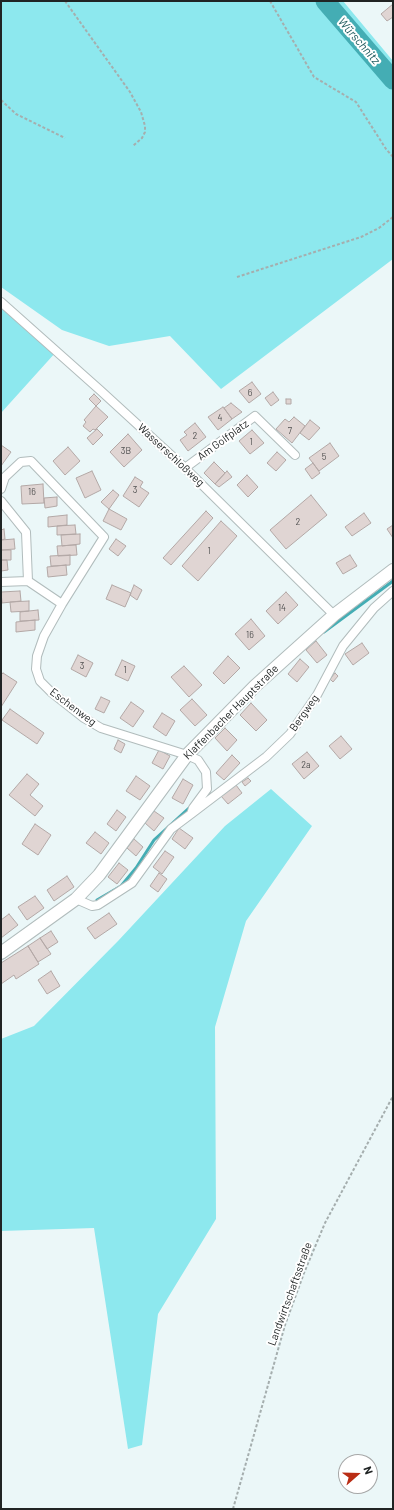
<!DOCTYPE html>
<html>
<head>
<meta charset="utf-8">
<style>
	body { margin:0 }
	#map { position:relative; width:394px; height:1510px; overflow:hidden; background:#ebf7f8; font-family:Barlow,sans-serif }
	canvas { display:block }
	.frame { position:absolute; inset:0; border:2px solid #202424; pointer-events:none }
	.north { position:absolute; left:338px; top:1454px; width:40px; height:40px; box-sizing:border-box; background:#fff; border:1px solid #a6a7a7; border-radius:50%; rotate:70deg; font-size:11px; font-weight:700; line-height:16px; text-align:center; color:#202424 }
	.north::after { content:''; display:block; margin:auto; width:14px; height:18px; background:#b92d15; clip-path:polygon(50% 0,100% 100%,50% 72%,0 100%) }
</style>
</head>
<body>
<div id="map">
<canvas width="394" height="1510"></canvas>
<div class="frame"></div>
<div class="north">N</div>
</div>
<script>
const c = document.querySelector('canvas').getContext('2d');
c.lineJoin = 'round';
function fill(path, color) { c.fillStyle = color; c.fill(path, 'evenodd'); }
const toPath = rows => new Path2D(rows.map(r => 'M' + r).join(''));
function strokePath(path, color, width, dash) { c.strokeStyle = color; c.lineWidth = width; c.lineCap = dash ? 'butt' : 'round'; c.setLineDash(dash || []); c.stroke(path); }
function label(font, color, halo, rows, align = 'center') {
  c.font = font + ' Barlow,sans-serif'; c.lineWidth = 4; c.setLineDash([]); c.textBaseline = 'middle'; c.strokeStyle = halo; c.fillStyle = color; for (const [text, x, y, turn = 0] of rows) {
    c.save(); c.translate(x, y); c.rotate((+turn || 0) * Math.PI / 180); c.textAlign = isNaN(turn) ? turn : align; if (halo) c.strokeText(text, 0, 0); c.fillText(text, 0, 0); c.restore();
  }
}
fill(toPath([
	[1,1,343,1,393,61,393,259,221,389,170,336,109,346,62,330,1,287],
	[1,306,56,352,1,413],
	[271,789,312,826,246,921,215,1027,216,1219,158,1314,142,1445,128,1449,94,1228,1,1231,1,1039,34,1026,118,941,225,826]
]), '#8de8ee');
strokePath(toPath([
	[324,632,393,581],
	[97,900,121,886,136,868,154,840,189,808]
]), '#44adb4', 3);
strokePath(toPath([
	[325,1,393,80]
]), '#44adb4', 19);
const building = toPath([
	[393,4,393,17,387,21,381,14,393,4],
	[252,382,261,394,249,403,239,391,252,382],
	[273,392,279,400,271,406,265,398,273,392],
	[94,394,101,401,96,406,89,399,94,394],
	[286,399,291,399,291,404,286,404,286,399],
	[231,403,242,412,232,419,224,408,231,403],
	[96,406,108,417,95,430,93,429,90,432,83,426,86,422,84,420,96,406],
	[223,407,232,419,218,430,208,417,223,407],
	[294,417,305,426,292,443,276,429,285,419,289,422,294,417],
	[310,420,320,428,309,440,300,433,310,420],
	[195,423,206,437,188,451,180,440,187,435,184,432,195,423],
	[97,429,103,435,93,445,87,438,97,429],
	[252,430,264,443,250,454,239,441,252,430],
	[128,434,142,450,124,467,110,452,128,434],
	[330,443,339,456,319,471,309,458,330,443],
	[1,445,11,452,1,466,1,445],
	[68,447,80,461,65,475,53,461,68,447],
	[277,452,286,460,276,471,267,463,277,452],
	[214,462,225,473,215,484,204,473,214,462],
	[313,463,320,473,312,479,305,469,313,463],
	[92,471,101,490,85,498,76,478,92,471],
	[227,471,232,477,219,487,215,484,227,471],
	[247,475,258,487,248,497,237,485,247,475],
	[135,477,143,482,140,487,149,493,139,507,123,496,135,477],
	[43,484,44,503,22,504,21,486,43,484],
	[113,490,119,495,109,509,101,502,113,490],
	[311,495,327,515,286,549,270,530,311,495],
	[57,497,57,506,45,508,44,498,57,497],
	[109,509,127,519,121,530,103,521,109,509],
	[206,511,213,518,171,565,163,558,206,511],
	[364,513,371,523,352,536,345,527,364,513],
	[67,515,67,525,48,527,48,517,67,515],
	[221,521,237,536,198,581,182,566,221,521],
	[75,525,76,534,57,535,57,526,75,525],
	[393,525,393,538,387,529,393,525],
	[4,529,5,539,1,540,1,530,4,529],
	[80,534,80,544,62,546,61,535,80,534],
	[14,539,15,549,1,550,1,540,14,539],
	[116,539,126,546,118,556,109,549,116,539],
	[76,545,77,555,58,556,57,546,76,545],
	[1,550,11,550,11,560,1,560,1,550],
	[70,555,70,565,51,566,50,556,70,555],
	[350,555,357,566,343,574,336,563,350,555],
	[1,560,7,560,8,570,1,571,1,560],
	[66,565,67,575,48,577,47,567,66,565],
	[112,585,131,593,125,607,106,599,112,585],
	[134,585,142,590,137,600,130,595,134,585],
	[20,591,21,601,2,603,1,592,20,591],
	[286,592,298,605,278,624,266,611,286,592],
	[29,601,29,611,11,612,10,602,29,601],
	[38,610,39,620,20,621,20,612,38,610],
	[251,619,265,636,249,650,235,634,251,619],
	[35,620,35,630,16,632,16,622,35,620],
	[316,641,327,655,317,663,306,650,316,641],
	[362,643,369,653,353,665,345,654,362,643],
	[78,655,93,663,86,677,71,669,78,655],
	[228,656,240,668,224,684,213,673,228,656],
	[300,659,309,667,297,682,288,674,300,659],
	[122,660,135,666,128,681,115,675,122,660],
	[184,666,202,685,189,697,171,677,184,666],
	[3,673,17,682,1,707,1,675,3,673],
	[335,673,338,676,333,682,330,679,335,673],
	[101,697,110,701,104,713,95,709,101,697],
	[192,699,207,715,195,726,180,710,192,699],
	[131,702,144,711,133,727,120,718,131,702],
	[251,703,267,720,256,731,240,715,251,703],
	[10,709,44,733,37,744,2,720,10,709],
	[162,713,175,721,166,736,153,727,162,713],
	[225,728,237,740,227,751,215,738,225,728],
	[341,736,352,749,340,759,329,746,341,736],
	[118,740,125,744,121,753,114,749,118,740],
	[159,750,170,756,163,769,152,763,159,750],
	[307,752,319,766,304,779,292,764,307,752],
	[232,755,240,763,224,780,216,773,232,755],
	[27,774,39,784,30,795,43,806,35,816,9,795,27,774],
	[136,776,150,786,140,800,126,791,136,776],
	[248,778,251,781,245,786,242,782,248,778],
	[183,779,193,785,183,804,172,798,183,779],
	[236,785,242,793,228,804,221,796,236,785],
	[117,810,126,817,116,831,107,824,117,810],
	[154,811,164,818,154,831,145,823,154,811],
	[35,824,51,835,38,855,22,844,35,824],
	[179,828,193,838,185,849,172,839,179,828],
	[95,832,109,843,101,854,86,843,95,832],
	[134,839,143,847,136,856,127,848,134,839],
	[165,851,174,857,162,874,153,867,165,851],
	[119,863,128,870,117,884,108,877,119,863],
	[159,873,167,879,158,892,150,886,159,873],
	[67,876,74,887,54,901,47,890,67,876],
	[35,896,44,908,27,920,18,907,35,896],
	[109,913,117,924,95,939,87,928,109,913],
	[9,914,18,925,1,938,1,920,9,914],
	[51,931,58,942,47,949,40,938,51,931],
	[40,938,51,954,38,962,28,946,40,938],
	[28,946,39,964,16,979,14,975,1,984,1,963,28,946],
	[51,971,60,986,47,994,38,980,51,971]
]);
fill(building, '#e0d5d3');
strokePath(building, '#b3a8a6', 1);
const street = toPath([
	[1,302,101,391,185,468,334,615],
	[185,468,255,416,295,455],
	[1,489,5,477,21,462,31,461,104,537,62,604,44,636,37,656,36,669,40,681,51,692,84,718,101,728,187,755,198,760,206,772,207,789,193,808,191,814,171,829,132,883,98,905,92,906,76,899],
	[1,501,26,532,28,581,62,604],
	[1,582,28,581],
	[191,814,266,757,290,734,317,695,343,646,374,608,393,591]
]);
const secondary = toPath([
	[1,953,76,899,99,875,187,755,255,686,285,659,334,615,393,570]
]);
strokePath(street, '#b1bcbc', 10);
strokePath(secondary, '#b1bcbc', 14);
strokePath(toPath([
	[65,1,130,92,141,112,145,126,145,132,142,138,133,146],
	[270,1,314,77,356,102,386,149,393,157],
	[1,100,16,114,65,138],
	[237,277,361,237,379,228,393,217],
	[233,1509,285,1325,304,1273,325,1223,393,1096]
]), '#a5aeae', 2, [3, 2]);
strokePath(street, '#fff', 8);
strokePath(secondary, '#fff', 12);
label('9px', '#505050', null, [
	["6",250,393],
	["4",220,418],
	["7",290,431],
	["2",195,436],
	["1",251,442],
	["3B",126,451],
	["5",324,457],
	["3",135,490],
	["16",32,492],
	["2",298,522],
	["1",209,551],
	["14",282,608],
	["16",250,635],
	["3",82,666],
	["1",125,670],
	["2a",306,765]
]);
label('11px', '#202424', '#fff', [
	["Am Golfplatz",223,440,-36],
	["Wasserschloßweg",171,455,43],
	["Eschenweg",73,707,37],
	["Klaffenbacher Hauptstraße",231,712,-45],
	["Bergweg",304,713,-55],
	["Landwirtschaftsstraße",290,1294,-70]
]);
label('italic 12px', '#235d61', '#fff', [
	["Würschnitz",359,41,49]
]);
</script>
</body>
</html>
